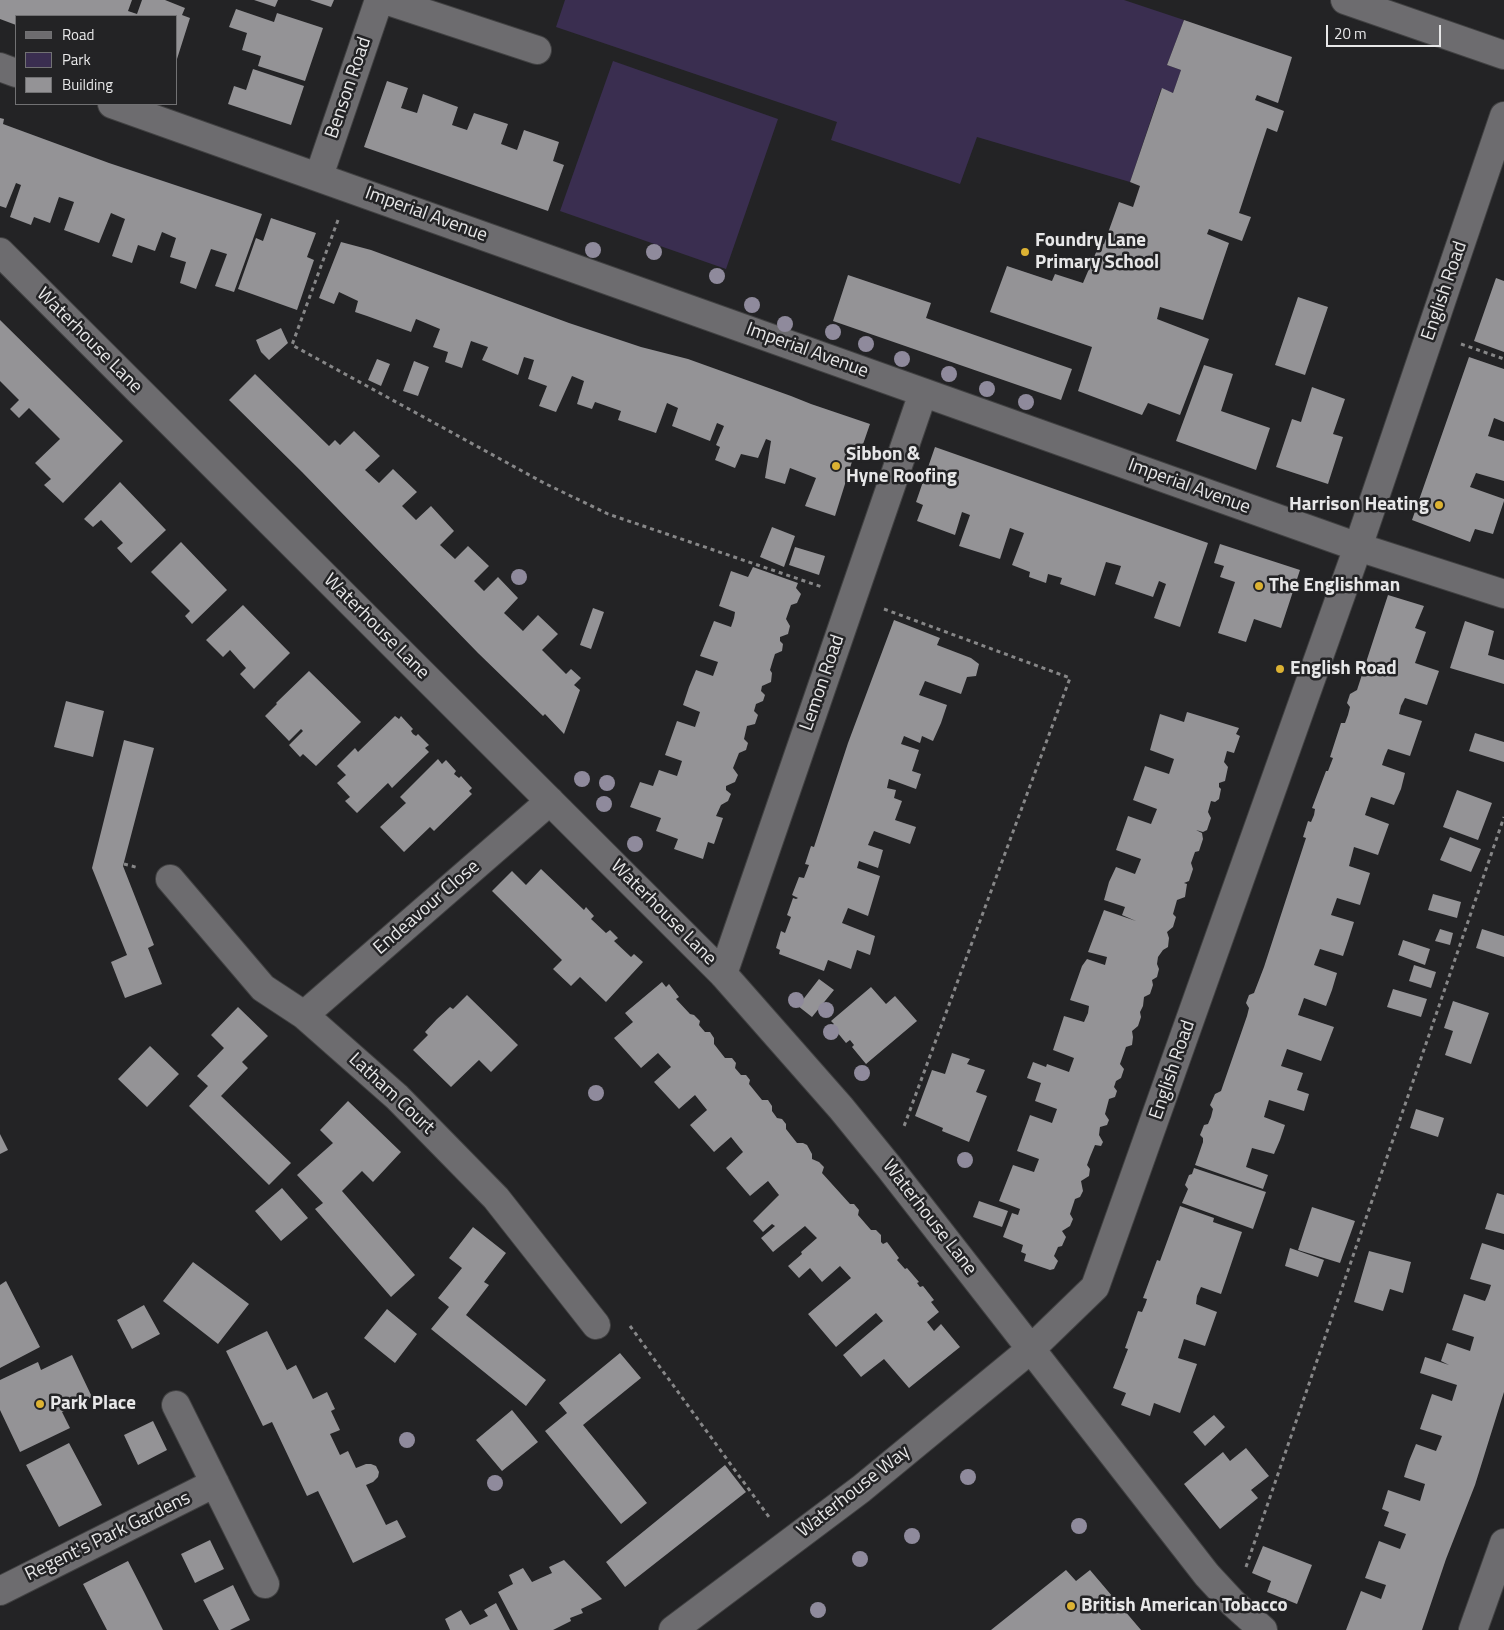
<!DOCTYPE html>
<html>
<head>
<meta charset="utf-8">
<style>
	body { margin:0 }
	#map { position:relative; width:1504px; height:1630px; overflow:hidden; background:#232325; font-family:"Titillium Web",sans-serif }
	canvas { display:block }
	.legend { position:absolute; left:15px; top:15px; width:162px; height:90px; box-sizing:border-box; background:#232325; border:1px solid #717173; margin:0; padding:6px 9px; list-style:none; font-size:15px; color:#e7e7e8 }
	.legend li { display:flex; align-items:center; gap:10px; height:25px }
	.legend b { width:25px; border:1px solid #717173 }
	.scale { position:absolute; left:1326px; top:25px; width:115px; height:22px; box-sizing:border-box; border:2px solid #e7e7e8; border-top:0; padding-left:6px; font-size:15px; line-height:18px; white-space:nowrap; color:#e7e7e8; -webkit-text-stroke:4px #232325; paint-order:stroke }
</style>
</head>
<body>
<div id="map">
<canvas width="1504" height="1630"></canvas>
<ul class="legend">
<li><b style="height:6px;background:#6d6c6f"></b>Road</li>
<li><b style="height:14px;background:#3a2e50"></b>Park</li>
<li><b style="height:14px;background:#949396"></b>Building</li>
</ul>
<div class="scale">20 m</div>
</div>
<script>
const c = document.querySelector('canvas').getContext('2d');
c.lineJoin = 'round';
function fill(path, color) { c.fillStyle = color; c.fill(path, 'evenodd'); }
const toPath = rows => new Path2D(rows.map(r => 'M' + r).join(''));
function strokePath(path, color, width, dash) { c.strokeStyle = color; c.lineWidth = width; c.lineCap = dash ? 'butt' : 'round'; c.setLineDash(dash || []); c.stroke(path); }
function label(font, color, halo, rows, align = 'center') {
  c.font = font + ' "Titillium Web",sans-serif'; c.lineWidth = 5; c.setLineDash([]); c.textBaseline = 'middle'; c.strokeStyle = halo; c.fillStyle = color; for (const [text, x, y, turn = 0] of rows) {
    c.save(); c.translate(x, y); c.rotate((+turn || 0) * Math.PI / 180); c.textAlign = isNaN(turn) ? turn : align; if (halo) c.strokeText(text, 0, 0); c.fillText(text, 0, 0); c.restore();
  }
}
fill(toPath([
	[565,0,1124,0,1184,20,1167,65,1181,70,1173,93,1161,89,1130,182,977,137,960,184,831,140,837,122,556,27],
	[613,61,778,119,726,269,560,211]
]), '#3a2e50');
fill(toPath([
	[0,0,132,0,128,11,137,14,142,0,165,0,185,8,182,15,190,18,177,59,176,16,16,16,16,25,0,19],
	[254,0,278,0,275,7],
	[310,0,334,0,331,7],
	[236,9,274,22,277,13,323,28,305,81,258,66,261,56,242,50,247,33,229,27],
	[1184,20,1292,57,1278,103,1257,95,1255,100,1284,111,1277,132,1267,128,1239,213,1251,217,1242,241,1209,229,1207,234,1229,243,1203,320,1160,307,1157,319,1209,339,1180,415,1148,403,1142,415,1078,391,1092,347,990,312,1007,266,1052,281,1055,274,1083,283,1100,243,1104,244,1119,202,1133,207,1140,186,1130,182,1162,88,1173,93,1181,70,1167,65],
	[253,69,304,86,291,125,228,104,234,86,246,90],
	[387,81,408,88,401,108,417,113,423,94,458,107,452,125,467,130,474,113,508,124,501,144,517,150,524,130,559,142,553,161,564,165,548,211,364,147],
	[0,118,4,119,3,124,109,163,262,214,234,292,215,286,227,254,211,249,196,289,180,283,186,262,170,257,176,238,162,232,155,251,138,245,132,263,112,256,125,219,111,213,99,243,64,230,74,202,59,197,50,223,34,217,31,225,10,217,21,185,16,183,6,208,0,206],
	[271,218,316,233,307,257,314,260,297,310,238,289,256,238,263,241],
	[341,242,371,250,569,323,641,347,688,359,791,396,811,404,870,424,860,453,855,452,835,516,805,506,816,478,790,468,785,484,765,478,771,441,766,439,758,458,741,454,735,468,715,460,720,447,716,445,724,426,717,423,710,441,672,426,678,408,667,403,656,433,618,420,621,411,595,402,592,409,577,404,584,381,572,376,556,412,539,406,547,386,528,379,534,360,524,357,518,375,482,360,488,347,471,341,462,368,445,362,448,352,433,347,440,329,416,319,411,332,367,316,355,312,358,301,339,292,334,304,319,298],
	[848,275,931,303,926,318,1072,369,1061,400,833,321],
	[1496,278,1504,281,1504,352,1474,341],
	[1298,297,1328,307,1305,375,1275,365],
	[0,320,123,441,63,503,44,485,51,479,35,463,60,439,29,408,19,418,10,409,19,400,0,381],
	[281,328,288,343,269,360,261,352,256,340],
	[1469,357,1504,369,1504,422,1494,418,1488,436,1504,441,1504,481,1476,473,1470,487,1504,499,1504,501,1493,534,1475,529,1470,542,1412,520],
	[377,359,390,364,381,386,368,380],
	[414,361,429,367,418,396,403,391],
	[1204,365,1233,374,1221,411,1270,428,1256,470,1176,441],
	[255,374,329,446,335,440,340,445,354,431,380,456,365,470,379,483,393,469,417,492,402,506,416,520,431,506,454,531,440,545,455,559,468,546,489,566,474,581,484,591,498,577,518,598,504,613,523,631,538,615,558,634,542,650,566,674,571,669,581,678,574,685,580,690,564,734,545,714,543,716,478,653,302,472,229,400],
	[1312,387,1345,399,1333,434,1343,437,1328,484,1276,467,1292,419,1301,422],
	[935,447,1208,543,1180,627,1154,618,1166,584,1159,581,1153,597,1115,584,1121,566,1106,562,1095,596,1060,584,1062,578,1048,574,1046,583,1029,577,1030,572,1012,565,1024,533,1010,528,1000,559,959,546,970,515,962,512,955,535,917,521,923,505,916,502],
	[120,482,166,530,131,563,117,548,123,543,101,520,93,527,84,519],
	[772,527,795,536,784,567,760,557],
	[181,542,227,590,192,624,185,616,190,611,151,572],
	[1220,544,1300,570,1281,628,1254,619,1246,642,1218,633,1235,582,1220,577,1224,566,1214,563],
	[795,547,825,556,819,575,789,565],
	[753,567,798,583,796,588,801,594,797,603,791,605,786,619,790,626,788,634,780,637,780,641,783,644,782,651,775,654,773,660,770,670,772,673,771,682,762,686,761,691,765,695,763,701,756,704,754,711,758,715,755,724,747,726,744,739,748,743,746,750,739,753,733,768,738,775,735,782,726,786,726,790,731,794,728,801,721,805,716,816,723,818,714,844,708,842,703,859,674,849,678,839,656,831,661,818,630,807,640,782,653,786,659,770,677,776,682,761,665,755,677,721,695,727,700,712,683,705,689,687,696,670,713,676,718,662,700,656,714,621,731,627,734,618,735,612,719,606,731,571,748,577],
	[1388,595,1424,606,1415,628,1426,632,1415,663,1439,671,1427,705,1405,698,1401,706,1399,714,1422,721,1410,756,1388,749,1385,756,1382,765,1405,773,1401,789,1394,805,1371,797,1365,815,1389,824,1378,855,1354,847,1349,866,1370,873,1360,905,1337,898,1331,915,1354,922,1349,938,1343,956,1320,949,1314,965,1337,973,1332,990,1326,1006,1304,998,1298,1015,1334,1027,1321,1061,1287,1049,1281,1066,1303,1073,1297,1090,1309,1094,1304,1111,1269,1100,1264,1117,1285,1125,1280,1140,1274,1154,1252,1148,1246,1167,1268,1175,1263,1189,1195,1165,1203,1142,1203,1138,1200,1135,1204,1125,1208,1124,1211,1117,1213,1109,1210,1105,1215,1094,1221,1091,1247,1016,1249,1008,1246,1003,1249,995,1254,993,1264,967,1305,841,1306,838,1303,837,1308,821,1311,822,1314,815,1315,809,1312,808,1326,771,1328,771,1333,758,1330,757,1341,723,1345,723,1348,715,1350,707,1347,703,1350,694,1357,690],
	[243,605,290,653,254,689,240,674,246,668,230,650,223,657,206,640],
	[593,608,604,612,591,649,580,645],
	[894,620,940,638,937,645,971,658,979,664,976,676,967,677,961,694,925,681,919,695,947,705,941,723,933,741,922,736,920,743,904,736,901,744,919,750,912,771,921,774,916,789,889,779,887,788,896,790,894,798,902,801,895,820,916,827,910,844,874,831,868,845,883,850,878,868,859,861,857,868,880,876,868,916,848,908,842,923,875,936,870,955,857,950,851,969,828,960,824,971,779,954,780,950,776,948,781,931,785,933,791,917,787,915,793,898,796,899,798,898,792,895,799,877,804,878,809,865,805,864,811,846,814,847,848,743],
	[1465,621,1494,631,1488,655,1504,660,1504,684,1450,668],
	[309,671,361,722,316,766,303,754,300,757,289,745,303,731,301,729,289,741,265,716,277,704,276,703],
	[66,701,104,711,93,757,54,747],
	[1187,712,1239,728,1236,734,1240,736,1234,753,1227,751,1224,762,1228,767,1225,781,1219,783,1219,787,1221,789,1219,799,1215,802,1211,801,1208,812,1211,818,1207,830,1203,832,1196,830,1202,833,1203,839,1199,851,1195,852,1191,863,1193,869,1189,881,1184,883,1187,884,1185,897,1177,900,1173,914,1176,917,1173,927,1167,932,1169,938,1168,947,1163,950,1158,957,1157,964,1159,969,1157,977,1152,980,1153,985,1150,994,1144,997,1143,1006,1140,1012,1141,1017,1138,1026,1132,1031,1133,1037,1132,1045,1126,1047,1120,1064,1124,1069,1121,1078,1116,1081,1114,1087,1117,1091,1115,1097,1109,1099,1105,1114,1109,1120,1107,1125,1100,1127,1099,1135,1103,1142,1101,1146,1095,1145,1090,1157,1087,1165,1090,1169,1089,1176,1081,1181,1083,1191,1080,1197,1075,1199,1070,1214,1073,1219,1070,1226,1062,1231,1066,1237,1062,1246,1058,1247,1054,1256,1058,1261,1054,1269,1050,1270,1024,1261,1026,1254,1021,1252,1023,1245,1003,1237,1012,1213,1018,1215,1020,1209,999,1201,1013,1165,1034,1172,1039,1159,1017,1151,1030,1115,1052,1123,1057,1109,1035,1101,1041,1083,1027,1078,1033,1062,1046,1067,1047,1064,1069,1072,1074,1058,1053,1050,1064,1016,1084,1022,1088,1013,1089,1006,1070,1000,1082,966,1087,959,1105,965,1107,957,1088,952,1104,910,1136,921,1122,915,1125,907,1104,900,1109,882,1116,867,1135,874,1141,859,1116,850,1128,816,1151,824,1157,809,1133,800,1145,766,1169,774,1174,759,1150,750,1160,714,1184,722],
	[395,716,399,719,401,716,413,729,411,731,413,734,416,736,418,734,429,745,425,748,429,752,392,788,388,783,357,813,345,801,350,797,337,783,346,775,337,766,355,748,358,752],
	[1475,733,1504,742,1504,762,1469,751],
	[124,740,154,748,123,866,154,945,148,948,162,984,125,998,111,962,127,955,92,868],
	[438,759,442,764,446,760,456,771,454,774,459,778,461,776,472,788,469,791,472,794,434,831,430,827,404,852,380,827,406,803,400,797],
	[1457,790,1492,803,1478,840,1443,827],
	[1450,837,1481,849,1471,872,1440,860],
	[541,869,584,910,586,907,594,916,591,919,606,933,610,930,618,938,614,941,631,957,634,954,643,962,606,1002,580,977,571,986,553,969,562,960,492,891,512,871,526,885],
	[1433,894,1461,902,1457,918,1428,910],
	[1440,929,1453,933,1450,945,1435,941],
	[1482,929,1504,936,1504,957,1476,948],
	[1403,940,1430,949,1425,965,1398,955],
	[1414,965,1436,972,1431,988,1409,981],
	[819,979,834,990,812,1017,798,1006],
	[662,982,666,987,669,984,679,997,676,999,690,1014,694,1015,700,1021,699,1025,705,1032,710,1032,714,1038,714,1044,725,1058,732,1058,736,1063,735,1068,741,1075,746,1075,750,1080,749,1084,762,1100,768,1100,772,1106,772,1111,777,1118,782,1119,786,1124,786,1129,797,1143,803,1143,807,1145,812,1154,812,1159,819,1162,824,1167,822,1173,850,1204,854,1204,859,1210,858,1215,871,1230,876,1230,881,1235,881,1242,883,1244,887,1242,899,1258,897,1260,905,1269,907,1268,919,1282,917,1283,920,1287,923,1286,934,1300,931,1302,939,1312,927,1322,934,1331,941,1324,960,1347,909,1388,884,1359,861,1377,843,1355,883,1321,876,1313,836,1347,808,1314,851,1278,840,1266,822,1282,810,1268,799,1278,788,1266,802,1254,801,1252,817,1238,805,1226,773,1252,761,1238,775,1226,772,1224,763,1232,753,1221,779,1195,768,1181,750,1196,726,1168,743,1152,731,1137,714,1152,690,1125,707,1110,695,1095,679,1109,654,1082,671,1067,658,1053,641,1068,614,1038,633,1022,625,1013],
	[871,987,886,1004,895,996,917,1021,866,1064,852,1047,854,1045,850,1040,846,1043,832,1026,834,1024,831,1021],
	[1393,989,1427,999,1421,1017,1387,1007],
	[467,995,518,1045,491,1072,479,1060,451,1087,413,1050,428,1035,425,1032,437,1019,450,1007,453,1009],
	[1453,1001,1489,1013,1471,1064,1445,1055,1453,1031,1444,1028],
	[238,1007,268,1036,242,1062,248,1068,221,1096,291,1163,269,1185,189,1106,208,1086,197,1076,224,1048,211,1035],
	[150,1046,179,1074,147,1107,118,1079],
	[952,1053,970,1059,967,1064,985,1070,976,1092,987,1096,969,1142,942,1131,943,1128,915,1116,932,1070,945,1074],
	[348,1101,401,1152,373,1182,362,1171,342,1191,415,1275,391,1297,315,1209,323,1203,297,1175,333,1143,320,1130],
	[1416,1109,1444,1118,1438,1137,1410,1128],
	[0,1134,8,1150,0,1154],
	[1194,1168,1266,1192,1253,1229,1182,1203,1188,1189,1185,1185,1189,1175,1192,1174],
	[282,1188,308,1218,281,1241,255,1211],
	[1497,1193,1504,1195,1504,1234,1485,1229],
	[979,1201,1008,1211,1002,1227,973,1217],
	[1180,1206,1214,1218,1213,1222,1242,1232,1221,1294,1201,1287,1197,1296,1196,1304,1217,1312,1205,1346,1184,1339,1178,1358,1197,1364,1180,1413,1154,1403,1150,1416,1121,1405,1126,1393,1113,1388,1128,1349,1125,1348,1138,1311,1142,1312,1145,1305,1147,1299,1143,1298,1157,1260,1160,1261],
	[1312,1207,1355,1221,1340,1263,1298,1250],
	[473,1227,506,1253,484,1282,489,1285,466,1315,546,1380,526,1406,431,1329,449,1307,438,1298,462,1268,449,1258],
	[1482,1243,1504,1250,1504,1392,1475,1485,1446,1559,1422,1630,1346,1630,1361,1591,1381,1599,1386,1585,1365,1578,1379,1541,1400,1549,1406,1534,1384,1526,1389,1512,1382,1509,1388,1490,1420,1501,1425,1484,1404,1477,1409,1461,1416,1444,1436,1451,1442,1436,1420,1429,1432,1394,1452,1401,1457,1385,1420,1373,1425,1357,1449,1365,1441,1361,1447,1343,1470,1351,1474,1337,1452,1330,1464,1294,1485,1301,1488,1294,1491,1285,1470,1279],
	[1290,1248,1324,1260,1318,1277,1285,1266],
	[1369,1251,1411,1262,1403,1293,1390,1289,1383,1311,1354,1302],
	[193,1262,249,1304,218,1344,163,1301],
	[6,1281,40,1347,0,1368,0,1285],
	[144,1305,160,1334,132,1349,117,1320],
	[387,1309,417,1334,395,1363,364,1338],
	[267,1331,287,1370,296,1365,313,1399,327,1392,335,1409,331,1411,340,1430,330,1434,340,1455,348,1451,356,1468,366,1464,371,1464,376,1466,379,1472,378,1477,373,1482,366,1485,386,1525,397,1520,406,1537,353,1563,318,1491,307,1496,272,1422,263,1426,226,1351],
	[620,1353,641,1378,583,1425,647,1503,621,1524,545,1431,567,1413,559,1403],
	[72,1355,92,1397,62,1412,70,1428,20,1452,0,1410,0,1380,38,1362,41,1370],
	[512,1410,538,1442,502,1471,476,1440],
	[1214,1415,1225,1427,1205,1446,1193,1432],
	[153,1421,167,1450,138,1465,124,1435],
	[69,1443,102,1505,59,1527,26,1465],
	[1246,1448,1269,1476,1251,1490,1258,1498,1220,1529,1184,1484,1223,1452,1230,1461],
	[725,1465,746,1492,625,1587,606,1562],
	[210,1540,224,1569,195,1583,181,1554],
	[1263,1546,1312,1565,1297,1604,1267,1592,1271,1581,1252,1573],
	[564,1560,602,1599,581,1609,583,1613,570,1618,571,1621,553,1630,518,1630,498,1592,513,1584,509,1575,523,1568,532,1582,552,1573,549,1567],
	[128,1561,144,1592,163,1630,107,1630,83,1584],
	[1066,1570,1076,1581,1090,1570,1141,1630,991,1630],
	[233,1585,250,1620,230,1630,219,1630,203,1600],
	[496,1603,510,1630,450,1630,445,1619,461,1610,470,1625,488,1616,484,1610]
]), '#949396');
const minor = toPath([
	[385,0,537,50],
	[1345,0,1504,55],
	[0,67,16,73],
	[112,104,1358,547,1504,594],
	[319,176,379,0],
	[0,252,723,974,841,1108,889,1167,1207,1575,1233,1603,1263,1630],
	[170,879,263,988,304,1015,397,1097,496,1198,596,1325],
	[723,974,923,393],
	[304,1015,550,801],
	[176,1405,265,1584],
	[0,1591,215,1483],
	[673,1630,861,1489,1031,1349,1095,1287,1358,547,1504,116],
	[1473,1630,1504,1543]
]);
strokePath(minor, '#414142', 30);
strokePath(toPath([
	[338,220,292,345,544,483,608,514,822,587],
	[1461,344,1504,359],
	[884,609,1070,678,903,1129],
	[124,864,139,868],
	[630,1326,769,1517],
	[1246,1567,1504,817]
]), '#878788', 3, [4, 4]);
strokePath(minor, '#6d6c6f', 28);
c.fillStyle = '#8f8a9c';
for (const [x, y] of [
	[593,250],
	[654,252],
	[717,276],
	[752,305],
	[785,324],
	[833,332],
	[866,344],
	[902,359],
	[949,374],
	[987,389],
	[1026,402],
	[519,577],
	[582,779],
	[607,783],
	[604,804],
	[635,844],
	[796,1000],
	[826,1010],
	[831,1032],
	[862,1073],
	[596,1093],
	[965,1160],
	[407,1440],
	[968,1477],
	[495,1483],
	[1079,1526],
	[912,1536],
	[860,1559],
	[818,1610]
]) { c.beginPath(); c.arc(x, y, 8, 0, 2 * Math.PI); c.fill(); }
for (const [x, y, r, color] of [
	[1025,252,5,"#dcb233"],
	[836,466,5,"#dcb233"],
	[1439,505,5,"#dcb233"],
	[1259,586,5,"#dcb233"],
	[1280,669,5,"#dcb233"],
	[40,1404,5,"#dcb233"],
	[1071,1606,5,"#dcb233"]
]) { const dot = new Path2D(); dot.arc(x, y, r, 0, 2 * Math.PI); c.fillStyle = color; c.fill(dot); strokePath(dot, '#232325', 2); }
label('19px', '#e7e7e8', '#232325', [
	["Benson Road",349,88,-71],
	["Imperial Avenue",426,215,20],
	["English Road",1445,291,-71],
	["Waterhouse Lane",89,341,45],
	["Imperial Avenue",807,351,20],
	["Imperial Avenue",1189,487,20],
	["Waterhouse Lane",376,627,45],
	["Lemon Road",823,683,-71],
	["Endeavour Close",427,908,-41],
	["Waterhouse Lane",663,913,45],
	["English Road",1173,1070,-71],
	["Latham Court",391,1094,43],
	["Waterhouse Lane",929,1218,52],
	["Waterhouse Way",854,1492,-38],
	["Regent's Park Gardens",108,1537,-26]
]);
label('bold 19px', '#e7e7e8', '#232325', [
	["Foundry Lane",1035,241],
	["Primary School",1035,263],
	["Sibbon &",846,455],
	["Hyne Roofing",846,477],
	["Harrison Heating",1429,505,"right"],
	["The Englishman",1269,586],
	["English Road",1290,669],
	["Park Place",50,1404],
	["British American Tobacco",1081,1606]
], 'left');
</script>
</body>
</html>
